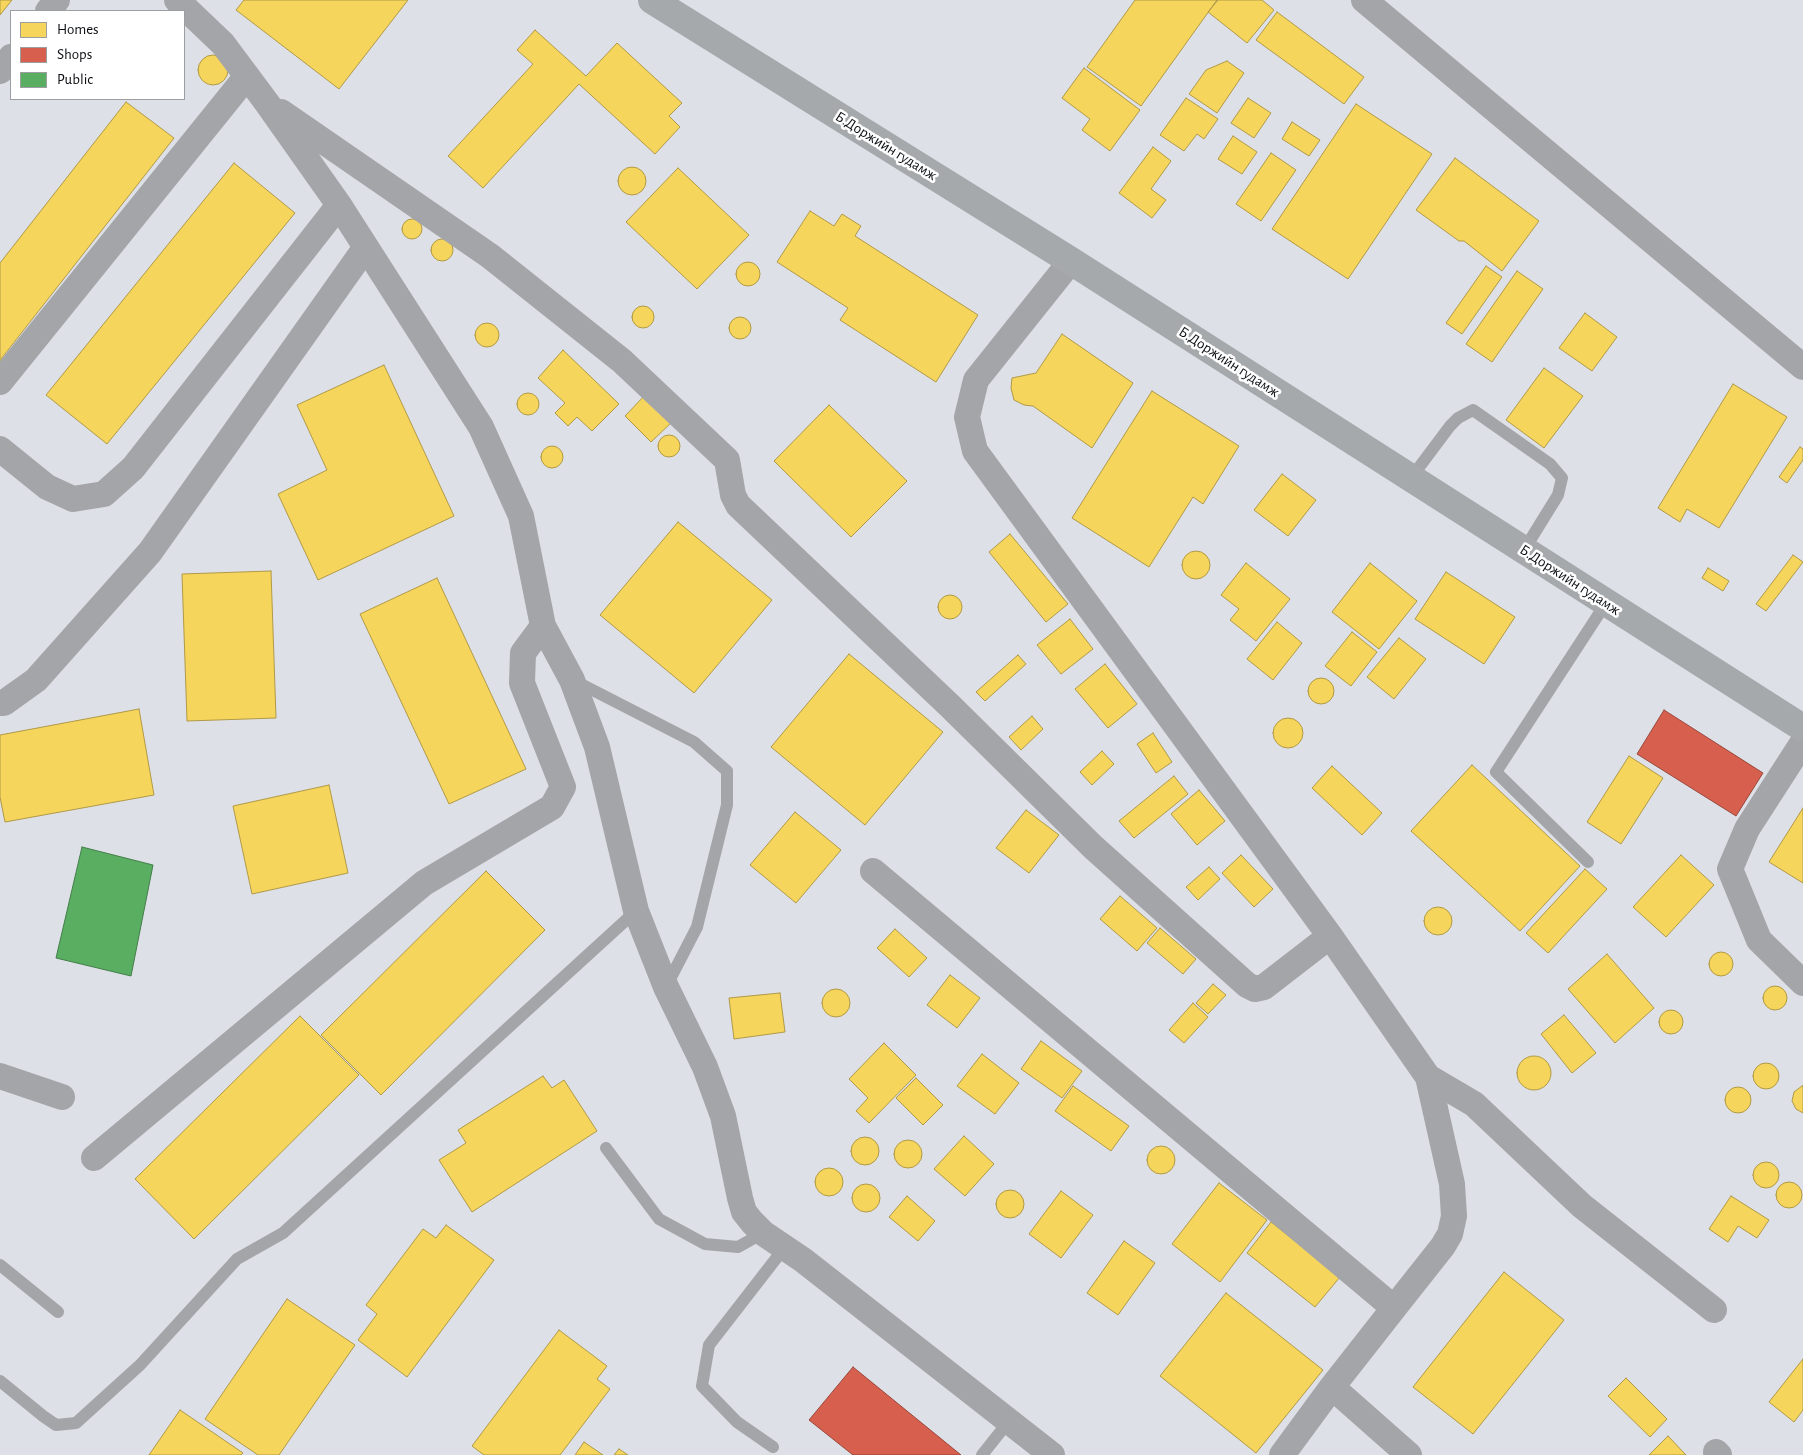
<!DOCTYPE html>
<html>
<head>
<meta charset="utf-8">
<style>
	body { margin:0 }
	#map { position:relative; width:1803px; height:1455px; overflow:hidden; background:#dde0e7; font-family:"Alegreya Sans",sans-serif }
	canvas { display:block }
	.legend { position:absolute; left:10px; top:10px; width:175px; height:90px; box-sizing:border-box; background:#fff; border:1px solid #9d9ea0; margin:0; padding:6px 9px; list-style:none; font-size:15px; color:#0b0d11 }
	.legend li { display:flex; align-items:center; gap:10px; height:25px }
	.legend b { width:25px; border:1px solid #9d9ea0 }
</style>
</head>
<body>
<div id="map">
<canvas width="1803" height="1455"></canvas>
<ul class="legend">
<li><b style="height:14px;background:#f6d55c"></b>Homes</li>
<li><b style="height:14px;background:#d6604d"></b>Shops</li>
<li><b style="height:14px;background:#5aae61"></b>Public</li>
</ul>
</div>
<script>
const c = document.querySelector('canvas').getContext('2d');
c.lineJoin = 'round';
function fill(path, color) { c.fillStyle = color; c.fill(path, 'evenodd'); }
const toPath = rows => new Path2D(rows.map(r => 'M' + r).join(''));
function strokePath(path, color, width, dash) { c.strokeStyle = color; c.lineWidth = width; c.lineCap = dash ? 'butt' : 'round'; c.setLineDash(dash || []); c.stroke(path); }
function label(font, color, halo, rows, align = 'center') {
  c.font = font + ' "Alegreya Sans",sans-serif'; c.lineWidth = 5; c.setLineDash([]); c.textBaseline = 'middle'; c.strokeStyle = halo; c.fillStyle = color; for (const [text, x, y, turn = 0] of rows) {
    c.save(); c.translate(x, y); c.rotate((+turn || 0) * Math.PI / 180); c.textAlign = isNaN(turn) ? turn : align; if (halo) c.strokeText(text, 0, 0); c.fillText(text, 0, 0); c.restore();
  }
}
const homes = toPath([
	[0,0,12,0,0,15,0,0],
	[244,0,408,0,339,89,236,10,244,0],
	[1135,0,1217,0,1141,106,1087,67,1135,0],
	[1218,0,1262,0,1274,10,1247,43,1208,12,1218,0],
	[1277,12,1364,77,1344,104,1256,40,1277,12],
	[535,30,586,76,617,43,682,103,669,116,680,127,655,154,579,84,483,188,448,156,533,64,517,50,535,30],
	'198 70a15 15 0 1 1 30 0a15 15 0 1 1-30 0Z',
	[1227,61,1244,73,1217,113,1189,94,1206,70,1227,61],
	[1084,68,1140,110,1110,151,1082,130,1090,119,1062,98,1084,68],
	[1186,98,1218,119,1204,139,1197,134,1184,151,1160,135,1186,98],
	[1248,98,1271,113,1254,138,1231,123,1248,98],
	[126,102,174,138,1,359,6,362,0,370,0,263,126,102],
	[1356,104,1432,154,1348,279,1272,229,1356,104],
	[1292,122,1320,140,1309,156,1282,139,1292,122],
	[1233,136,1257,152,1242,174,1218,159,1233,136],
	[1153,147,1171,161,1151,189,1166,200,1152,218,1119,193,1153,147],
	[1271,153,1296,170,1261,221,1236,204,1271,153],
	[1455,158,1539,221,1502,271,1464,241,1459,241,1416,210,1455,158],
	[234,163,295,213,107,444,46,395,234,163],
	'618 181a14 14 0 1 1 28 0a14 14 0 1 1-28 0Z',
	[678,168,749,235,697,289,626,222,678,168],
	[810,211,834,226,842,214,861,226,855,236,978,315,936,382,840,320,848,308,777,262,810,211],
	'402 229a10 10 0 1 1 20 0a10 10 0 1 1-20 0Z',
	'431 250a11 11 0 1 1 22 0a11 11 0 1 1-22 0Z',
	'736 274a12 12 0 1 1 24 0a12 12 0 1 1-24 0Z',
	[1486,266,1502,277,1462,334,1446,323,1486,266],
	[1517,271,1543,289,1492,362,1466,344,1517,271],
	'632 317a11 11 0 1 1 22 0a11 11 0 1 1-22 0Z',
	[1585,313,1617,337,1592,371,1559,348,1585,313],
	'729 328a11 11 0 1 1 22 0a11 11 0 1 1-22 0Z',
	'475 335a12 12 0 1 1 24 0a12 12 0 1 1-24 0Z',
	[1062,334,1133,383,1092,448,1033,406,1024,405,1014,400,1011,388,1012,378,1036,373,1062,334],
	[563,350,619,404,592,431,577,417,568,426,555,413,565,403,538,378,563,350],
	[384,365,454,516,318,580,278,494,327,470,297,405,384,365],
	[1544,368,1583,396,1544,448,1506,420,1544,368],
	[1733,384,1787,417,1719,528,1687,509,1680,522,1658,508,1733,384],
	[1152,391,1239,446,1203,504,1193,497,1149,567,1072,518,1152,391],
	'517 404a11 11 0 1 1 22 0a11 11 0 1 1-22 0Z',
	[646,394,673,421,651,442,625,416,646,394],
	[829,405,907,481,851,537,774,461,829,405],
	'658 446a11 11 0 1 1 22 0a11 11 0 1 1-22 0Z',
	'541 457a11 11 0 1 1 22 0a11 11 0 1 1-22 0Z',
	[1800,447,1803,449,1803,460,1787,483,1779,477,1800,447],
	[1282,474,1316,500,1288,536,1254,510,1282,474],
	[678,522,772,600,694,693,600,615,678,522],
	[1010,534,1068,604,1046,622,989,552,1010,534],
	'1182 565a14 14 0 1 1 28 0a14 14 0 1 1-28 0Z',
	[1793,555,1803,562,1766,611,1756,604,1793,555],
	[1246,563,1290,599,1256,641,1230,620,1239,609,1221,595,1246,563],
	[1370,563,1417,601,1379,649,1332,612,1370,563],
	[1708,568,1729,581,1723,591,1702,578,1708,568],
	[271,571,276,718,187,721,182,574,271,571],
	[1446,572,1515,617,1484,664,1415,619,1446,572],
	[437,578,526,769,449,804,360,614,437,578],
	'938 607a12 12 0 1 1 24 0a12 12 0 1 1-24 0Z',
	[1070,619,1093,649,1061,674,1037,645,1070,619],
	[1277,622,1302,643,1273,680,1247,659,1277,622],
	[1352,632,1377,652,1351,686,1325,666,1352,632],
	[1399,638,1426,659,1394,699,1367,677,1399,638],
	[849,654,943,732,865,825,771,747,849,654],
	[1018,655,1026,664,985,701,976,692,1018,655],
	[1105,664,1137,704,1108,728,1075,689,1105,664],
	'1308 691a13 13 0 1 1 26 0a13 13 0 1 1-26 0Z',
	[139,709,154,795,5,822,0,797,0,735,139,709],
	[1032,716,1043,729,1021,750,1009,737,1032,716],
	'1273 733a15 15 0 1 1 30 0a15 15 0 1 1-30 0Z',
	[1153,733,1172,762,1156,773,1137,744,1153,733],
	[1102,751,1114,764,1092,785,1080,772,1102,751],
	[1629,756,1663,778,1621,844,1587,822,1629,756],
	[1472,765,1580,866,1520,931,1411,831,1472,765],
	[1332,766,1382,813,1362,835,1312,788,1332,766],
	[1174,776,1188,794,1134,838,1119,821,1174,776],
	[329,785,348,873,252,894,233,806,329,785],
	[1199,790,1225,821,1197,845,1171,814,1199,790],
	[1803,808,1803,883,1769,862,1803,808],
	[1026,810,1059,835,1029,873,996,848,1026,810],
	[795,812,841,850,796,903,750,865,795,812],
	[1241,855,1273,889,1254,907,1222,873,1241,855],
	[1681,855,1714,885,1666,937,1633,907,1681,855],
	[1209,867,1220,879,1198,900,1186,887,1209,867],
	[1585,869,1607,889,1548,953,1526,933,1585,869],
	[486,871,545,930,381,1095,321,1035,486,871],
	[1120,896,1157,928,1137,951,1100,919,1120,896],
	'1424 921a14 14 0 1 1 28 0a14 14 0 1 1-28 0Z',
	[1160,928,1196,959,1183,974,1147,943,1160,928],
	[895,929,927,958,909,977,877,948,895,929],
	'1709 964a12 12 0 1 1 24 0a12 12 0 1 1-24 0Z',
	[1607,954,1654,1008,1615,1043,1568,989,1607,954],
	[950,975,980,998,957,1028,927,1005,950,975],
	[1213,984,1226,995,1208,1014,1196,1003,1213,984],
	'1763 998a12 12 0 1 1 24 0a12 12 0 1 1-24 0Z',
	'822 1003a14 14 0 1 1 28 0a14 14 0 1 1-28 0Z',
	[780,993,785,1032,734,1039,729,998,780,993],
	[1193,1003,1208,1017,1184,1043,1169,1030,1193,1003],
	'1659 1022a12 12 0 1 1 24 0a12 12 0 1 1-24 0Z',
	[1564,1015,1596,1053,1572,1073,1541,1034,1564,1015],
	[300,1016,359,1075,194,1239,135,1179,300,1016],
	[1041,1041,1082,1071,1062,1098,1021,1069,1041,1041],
	[884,1043,916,1075,869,1123,856,1111,868,1098,849,1079,884,1043],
	[982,1054,1019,1083,995,1114,957,1086,982,1054],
	'1517 1073a17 17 0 1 1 34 0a17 17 0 1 1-34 0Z',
	'1753 1076a13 13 0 1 1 26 0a13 13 0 1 1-26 0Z',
	[543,1076,552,1088,564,1080,597,1131,472,1212,439,1160,466,1143,458,1130,543,1076],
	[916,1078,943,1105,923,1125,896,1098,916,1078],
	[1073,1086,1129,1126,1111,1151,1055,1111,1073,1086],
	[1802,1086,1803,1086,1803,1113,1796,1109,1792,1101,1794,1092,1802,1086],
	'1725 1100a13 13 0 1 1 26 0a13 13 0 1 1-26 0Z',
	[964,1136,994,1164,965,1196,934,1169,964,1136],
	'851 1151a14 14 0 1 1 28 0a14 14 0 1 1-28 0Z',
	'894 1154a14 14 0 1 1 28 0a14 14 0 1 1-28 0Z',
	'1147 1160a14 14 0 1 1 28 0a14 14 0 1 1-28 0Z',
	'1753 1175a13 13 0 1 1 26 0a13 13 0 1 1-26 0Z',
	'815 1182a14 14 0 1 1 28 0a14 14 0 1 1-28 0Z',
	'1776 1195a13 13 0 1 1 26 0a13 13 0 1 1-26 0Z',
	[1219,1183,1267,1220,1220,1282,1172,1244,1219,1183],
	'852 1198a14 14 0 1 1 28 0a14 14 0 1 1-28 0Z',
	'996 1204a14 14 0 1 1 28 0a14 14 0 1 1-28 0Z',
	[1061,1191,1093,1215,1061,1258,1029,1234,1061,1191],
	[907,1196,935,1221,918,1241,889,1217,907,1196],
	[1731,1196,1769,1220,1757,1238,1738,1226,1728,1242,1709,1229,1731,1196],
	[1271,1222,1340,1277,1315,1307,1247,1253,1271,1222],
	[446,1225,494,1260,407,1377,358,1340,377,1314,366,1305,423,1229,436,1238,446,1225],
	[1124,1241,1155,1263,1118,1315,1087,1293,1124,1241],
	[1504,1272,1564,1320,1473,1434,1413,1387,1504,1272],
	[1226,1293,1323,1370,1256,1453,1160,1376,1226,1293],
	[287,1299,355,1345,279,1455,258,1455,205,1419,287,1299],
	[559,1330,607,1366,597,1379,610,1389,560,1455,484,1455,472,1446,559,1330],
	[1803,1359,1803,1410,1794,1422,1769,1402,1803,1359],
	[1626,1378,1667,1419,1650,1437,1608,1396,1626,1378],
	[180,1410,243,1453,241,1455,149,1455,180,1410],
	[1668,1436,1686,1455,1649,1455,1668,1436],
	[584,1442,603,1455,575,1455,584,1442],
	[619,1449,628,1455,614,1455,619,1449]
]);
fill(homes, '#f6d55c');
strokePath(homes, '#b09946', 1);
const shops = toPath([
	[1664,710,1763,773,1736,816,1637,754,1664,710],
	[853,1367,961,1455,853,1455,809,1420,853,1367]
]);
fill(shops, '#d6604d');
strokePath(shops, '#99473b', 1);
const public = toPath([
	[82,847,153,865,131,976,56,958,82,847]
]);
fill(public, '#5aae61');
strokePath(public, '#427e49', 1);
strokePath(toPath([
	[1411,478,1450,426,1458,418,1473,410,1550,464,1562,478,1558,495,1524,550],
	[575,681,694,742,727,771,727,805,697,927,666,987],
	[1588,862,1496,772,1606,603],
	[606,1148,659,1219,705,1244,738,1247,763,1233],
	[0,1265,58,1312],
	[0,1381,43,1416,56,1425,76,1423,140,1365,237,1259,283,1233,636,911],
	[773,1447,737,1422,702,1386,709,1345,785,1247],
	[982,1455,1009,1421]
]), '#a4a5a8', 12);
strokePath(toPath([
	[177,0,223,44,267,103,339,205,481,427,521,516,543,626,572,680,597,747,636,911,666,987,705,1067,723,1116,740,1198,744,1212,752,1222,763,1233,803,1260,1052,1455],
	[1364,0,1803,367],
	[48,11,57,0],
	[0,71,11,57],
	[281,112,490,256,622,361,727,460,733,495,738,505,950,706,1093,847,1247,985,1255,989,1264,987,1330,936],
	[1071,261,976,380,967,417,975,451,1330,936,1428,1077,1452,1184,1454,1216,1450,1234,1443,1246,1394,1308],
	[0,382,247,76],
	[0,449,47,487,73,499,104,494,133,468,339,205],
	[0,703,4,703,36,680,150,552,366,247],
	[1803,742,1747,829,1730,869,1759,940,1803,983],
	[873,871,1394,1308,1332,1387,1282,1455],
	[0,1076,62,1097],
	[1428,1077,1474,1104,1582,1206,1714,1310],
	[94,1158,424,883,552,807,563,787,522,683,523,653,543,626],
	[1332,1387,1409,1455],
	[1716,1452,1719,1455]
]), '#a4a5a8', 26);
strokePath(toPath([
	[652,0,1071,261,1803,728]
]), '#a6a9ac', 28);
label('15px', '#0b0d11', '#fff', [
	["Б.Доржийн гудамж",886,146,32],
	["Б.Доржийн гудамж",1229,362,33],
	["Б.Доржийн гудамж",1570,580,33]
]);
</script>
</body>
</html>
